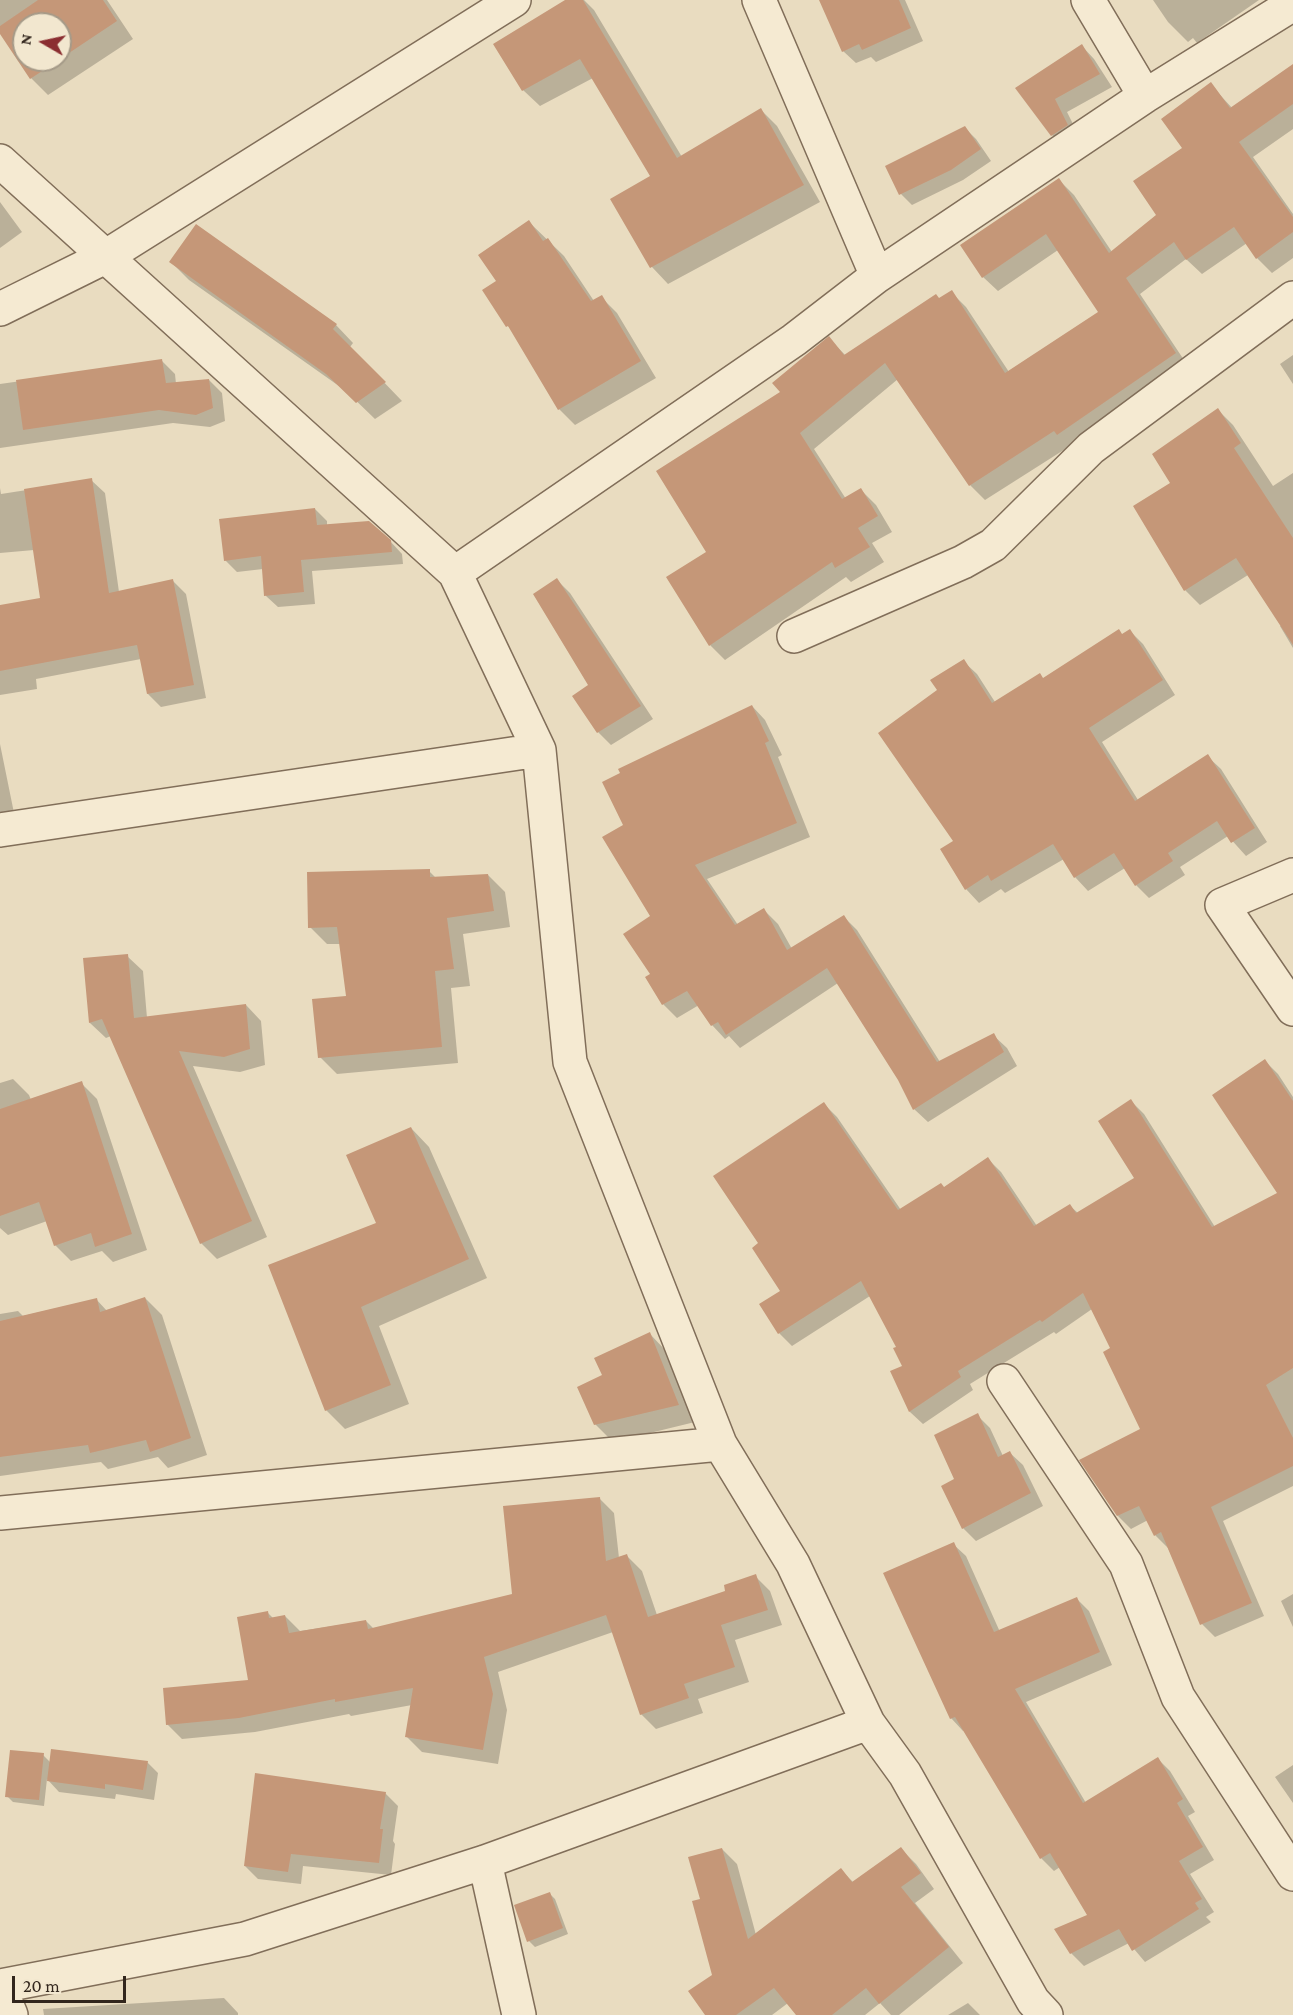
<!DOCTYPE html>
<html>
<head>
<meta charset="utf-8">
<style>
	body { margin:0 }
	#map { position:relative; width:1293px; height:2015px; overflow:hidden; background:#e9dcc0; font-family:"Crimson Pro",serif }
	canvas { display:block }
	.north { position:absolute; left:12px; top:12px; width:60px; height:60px; box-sizing:border-box; background:#f2e7cf; border:2px solid #a59a88; border-radius:50%; rotate:279deg; font-size:16px; font-weight:700; line-height:24px; text-align:center; color:#32261d }
	.north::after { content:''; display:block; margin:auto; width:21px; height:27px; background:#8b2e31; clip-path:polygon(50% 0,100% 100%,50% 72%,0 100%) }
	.scale { position:absolute; left:12px; top:1976px; width:114px; height:27px; box-sizing:border-box; border:3px solid #32261d; border-top:0; padding-left:8px; font-size:18px; line-height:21px; white-space:nowrap; color:#32261d; -webkit-text-stroke:4px #f2e7cf; paint-order:stroke }
</style>
</head>
<body>
<div id="map">
<canvas width="1293" height="2015"></canvas>
<div class="north">N</div>
<div class="scale">20 m</div>
</div>
<script>
const c = document.querySelector('canvas').getContext('2d');
c.lineJoin = 'round';
function fill(path, color) { c.fillStyle = color; c.fill(path, 'evenodd'); }
const toPath = rows => new Path2D(rows.map(r => 'M' + r).join(''));
function strokePath(path, color, width, dash) { c.strokeStyle = color; c.lineWidth = width; c.lineCap = dash ? 'butt' : 'round'; c.setLineDash(dash || []); c.stroke(path); }
fill(toPath([
	[0,0,107,0,133,39,48,95,31,78,0,31],
	[24,24,60,24,60,60,24,60],
	[568,0,584,0,594,10,682,157,761,110,777,126,820,202,668,284,652,267,613,200,652,177,593,78,540,106,523,90],
	[821,0,905,0,923,41,876,62,871,57,856,63,843,51],
	[1153,0,1259,0,1197,43,1193,38,1188,42,1168,22],
	[1082,46,1094,59,1112,87,1067,112,1080,138,1065,148,1052,135,1017,89],
	[1293,66,1293,129,1253,157,1293,214,1293,258,1272,273,1257,258,1247,243,1202,274,1186,259,1140,294,1190,369,1073,449,1070,446,985,500,970,485,898,379,814,449,846,499,861,490,876,505,892,532,872,543,884,562,851,582,846,577,725,660,710,645,708,552,782,392,829,338,846,356,951,292,966,307,1009,372,1100,313,1058,250,998,291,983,277,1059,180,1074,195,1112,252,1158,216,1210,84,1233,109],
	[965,128,976,139,991,161,963,180,912,205,901,194,887,166],
	[0,202,22,232,0,248],
	[529,222,564,256,594,301,601,297,617,313,656,378,575,425,559,409,515,333,508,326,484,291,498,282],
	[171,262,336,325,353,343,350,347,402,401,375,419,346,391,189,280],
	[1293,355,1293,384,1280,364],
	[162,361,175,374,176,384,209,380,222,393,225,421,210,427,173,423,0,448,0,384],
	[1218,410,1233,425,1273,486,1293,473,1293,648,1280,626,1282,625,1248,575,1200,605,1185,590,1172,483],
	[91,480,105,493,119,592,173,581,186,594,206,698,161,707,148,694,141,659,36,679,37,689,0,695,0,607,42,600,34,550,0,553,0,488,1,494],
	[315,509,327,521,327,526,390,541,402,554,403,564,312,571,315,604,278,607,266,596,263,569,237,572,225,560],
	[557,580,570,593,653,719,611,745,598,732,590,685],
	[1130,631,1143,644,1175,695,1102,742,1138,800,1207,756,1221,769,1267,842,1246,856,1228,836,1180,867,1185,875,1149,898,1136,885,1125,868,1088,891,1075,877,1064,859,1005,893,1001,889,979,903,966,889,955,841,939,691,963,661,977,674,995,702,1043,679],
	[752,706,765,720,782,755,778,757,810,837,707,879,738,925,764,910,778,924,792,949,844,917,857,930,940,1062,993,1035,1007,1048,1017,1066,928,1122,914,1109,899,1079,838,983,740,1048,729,1036,725,1039,712,1025,699,1005,677,1018,663,1004,652,974,652,916,625,826],
	[0,744,14,813,0,815],
	[429,871,436,878,488,875,505,892,510,927,463,934,470,986,451,988,458,1063,337,1074,320,1057,348,998,341,944,327,944,310,927],
	[127,956,143,971,147,1018,246,1005,261,1021,265,1065,240,1072,193,1066,267,1237,217,1259,201,1243,111,1036,106,1038,90,1023,84,960],
	[1265,1061,1278,1074,1293,1097,1293,1486,1223,1521,1264,1616,1215,1637,1202,1624,1168,1548,1155,1535,1148,1520,1131,1529,1118,1516,1142,1429,1112,1349,1092,1309,1056,1334,1054,1332,970,1384,973,1390,923,1424,910,1412,892,1372,904,1366,898,1347,870,1296,792,1346,779,1333,782,1291,761,1244,824,1104,837,1117,901,1210,945,1189,988,1159,1001,1172,1037,1226,1070,1206,1078,1213,1136,1178,1131,1101,1144,1114,1215,1227,1279,1194],
	[13,1079,29,1095,31,1100,81,1083,97,1099,147,1250,113,1262,102,1251,71,1261,55,1245,47,1221,8,1235,0,1228,0,1083],
	[411,1128,429,1147,487,1278,379,1326,409,1404,345,1429,326,1410,378,1223],
	[145,1298,162,1315,207,1455,168,1468,158,1457,108,1469,101,1462,0,1476,0,1314,18,1311,23,1316,96,1299,107,1311],
	[650,1334,667,1352,695,1422,613,1442,595,1424,604,1376],
	[977,1415,990,1428,1003,1456,1010,1453,1023,1465,1043,1506,976,1541,963,1528,956,1480],
	[599,1498,614,1513,619,1558,627,1556,642,1571,657,1615,727,1592,755,1576,770,1591,782,1625,735,1640,749,1682,698,1699,703,1713,656,1729,641,1714,613,1632,498,1672,507,1710,498,1764,422,1752,407,1737,412,1705,351,1716,349,1714,255,1732,182,1739,167,1724,250,1681,268,1613,273,1618,285,1616,300,1631,366,1621,374,1629,513,1596],
	[953,1544,966,1556,1000,1632,1076,1598,1089,1611,1112,1665,1026,1702,1086,1803,1158,1759,1170,1771,1195,1812,1188,1816,1214,1860,1190,1874,1214,1912,1206,1917,1211,1922,1145,1962,1129,1943,1084,1966,1071,1953,1089,1915,1060,1867,1054,1871,1041,1858,965,1730,963,1731,951,1718],
	[1293,1594,1293,1627,1281,1601],
	[43,1755,51,1763,147,1762,158,1773,154,1800,116,1794,115,1799,59,1792,47,1779,44,1806,13,1802,7,1796],
	[1293,1765,1293,1803,1275,1777],
	[385,1793,398,1806,393,1841,395,1844,391,1875,303,1866,301,1884,258,1879,245,1866],
	[722,1849,737,1864,756,1935,841,1870,854,1883,901,1849,916,1864,934,1889,915,1903,963,1963,899,2015,891,2015,880,2003,865,2015,798,2015,788,2003,772,2015,706,2015,713,1976,702,1900],
	[549,1893,555,1899,568,1934,535,1947,529,1941],
	[224,1998,238,2013,238,2015,44,2015,43,2009],
	[968,2003,980,2015,948,2015]
]), '#0003');
fill(toPath([
	[38,0,103,0,117,21,60,59,60,24,24,24,24,60,59,60,30,79,0,34,0,26],
	[565,0,583,0,677,158,761,108,804,185,650,268,610,199,650,176,580,59,522,91,493,44],
	[819,0,899,0,911,28,862,50,859,44,842,52],
	[1082,44,1100,74,1055,99,1068,125,1051,136,1015,88],
	[1293,64,1293,104,1239,142,1293,217,1293,232,1256,259,1234,227,1186,260,1174,242,1126,278,1176,353,1057,435,1054,431,969,486,885,363,800,433,842,499,861,488,878,516,858,528,870,547,835,568,832,562,709,646,666,577,706,552,656,471,780,392,772,383,829,336,844,355,936,294,939,298,952,290,1005,373,1098,312,1046,234,982,278,960,245,1059,178,1109,253,1156,215,1133,181,1182,148,1161,119,1211,82,1230,108],
	[965,126,981,149,951,170,899,195,885,166],
	[529,220,543,241,548,238,591,301,602,295,641,361,558,410,508,326,506,327,482,290,496,281,478,255],
	[196,224,337,324,333,329,386,382,356,403,326,374,169,262],
	[162,359,166,383,209,379,213,408,196,415,159,410,23,430,16,380],
	[1218,408,1241,443,1234,448,1293,538,1293,645,1236,558,1184,591,1133,506,1170,483,1152,454],
	[92,478,109,593,173,579,194,685,147,694,137,645,0,671,0,605,40,598,24,489],
	[315,508,317,525,369,521,391,540,392,552,301,560,304,592,264,596,261,556,224,561,219,519],
	[557,578,641,706,597,733,572,696,588,685,533,594],
	[1119,629,1122,634,1130,629,1163,680,1089,728,1135,801,1208,754,1255,828,1231,843,1217,821,1168,853,1173,861,1135,886,1114,853,1074,878,1053,844,991,881,988,875,965,890,940,849,953,841,878,733,937,690,930,680,964,659,992,703,1040,673,1043,678],
	[752,705,769,741,765,743,797,823,695,865,735,925,764,908,787,950,844,915,937,1062,994,1033,1004,1052,913,1110,898,1080,827,968,726,1035,718,1022,711,1026,687,991,662,1005,645,977,650,974,623,934,650,916,602,837,623,825,602,782,620,773,618,769],
	[430,869,430,877,488,874,494,911,447,918,454,969,435,971,442,1047,318,1058,312,999,346,996,337,927,308,928,307,872],
	[128,954,134,1018,246,1004,250,1049,224,1057,179,1051,252,1221,200,1244,102,1019,89,1023,83,958],
	[1265,1059,1293,1101,1293,1368,1266,1385,1293,1438,1293,1466,1211,1507,1252,1603,1200,1625,1161,1532,1154,1536,1139,1506,1117,1516,1079,1460,1140,1429,1103,1352,1110,1348,1083,1293,1042,1322,1040,1320,958,1371,961,1377,909,1412,890,1371,902,1366,893,1348,896,1347,861,1281,778,1334,759,1304,780,1291,752,1248,758,1243,713,1176,824,1102,898,1210,941,1183,944,1187,988,1157,1034,1226,1070,1204,1076,1213,1134,1178,1098,1121,1131,1099,1212,1227,1277,1193,1212,1095],
	[82,1081,132,1234,95,1247,91,1233,54,1246,39,1202,0,1216,0,1109],
	[411,1127,469,1259,361,1307,391,1385,325,1411,268,1265,376,1223,346,1155],
	[145,1297,191,1438,150,1452,146,1440,90,1453,88,1445,0,1457,0,1321,97,1298,100,1312],
	[650,1332,679,1405,594,1425,577,1387,602,1375,594,1358],
	[978,1413,998,1457,1010,1451,1031,1493,962,1529,941,1486,954,1479,934,1435],
	[600,1497,606,1561,627,1554,648,1617,725,1591,724,1585,756,1574,768,1610,721,1625,735,1667,684,1684,689,1698,640,1715,606,1615,484,1657,493,1694,483,1750,405,1737,413,1688,335,1702,335,1699,239,1718,166,1725,163,1688,248,1680,237,1617,268,1611,269,1618,285,1615,289,1633,366,1620,368,1629,512,1594,503,1506],
	[954,1542,994,1632,1077,1597,1100,1652,1015,1689,1083,1803,1158,1757,1183,1799,1177,1803,1203,1847,1179,1861,1202,1899,1195,1903,1199,1909,1132,1951,1119,1929,1070,1954,1054,1929,1087,1915,1050,1853,1040,1859,955,1717,950,1719,883,1573],
	[51,1749,148,1761,143,1790,105,1784,105,1789,47,1781],
	[10,1750,44,1753,39,1800,5,1797],
	[255,1773,386,1792,380,1829,383,1829,379,1863,291,1854,288,1872,244,1866],
	[901,1847,921,1873,901,1887,949,1947,879,2004,866,1988,832,2015,796,2015,774,1988,736,2015,705,2015,688,1991,712,1975,692,1901,700,1899,688,1857,722,1848,748,1939,841,1868,852,1882],
	[550,1892,563,1928,527,1942,514,1905]
]), '#c59778');
const minor = toPath([
	[759,0,877,276],
	[1088,0,1145,96],
	[0,161,455,573,539,750,570,1062,720,1444,793,1564,868,1723,905,1774,1033,2001,1046,2015],
	[0,309,105,257,514,0],
	[455,573,794,340,877,276,1145,96,1293,4],
	[794,636,963,562,993,545,1091,448,1293,298],
	[0,830,539,750],
	[1293,875,1222,905,1293,1009],
	[1004,1381,1126,1564,1178,1697,1293,1874],
	[0,1513,720,1444],
	[485,1862,519,2015],
	[0,1986,245,1939,485,1862,868,1723],
	[0,1988,11,2015]
]);
strokePath(minor, '#816e59', 36);
strokePath(minor, '#f5ead2', 33);
</script>
</body>
</html>
